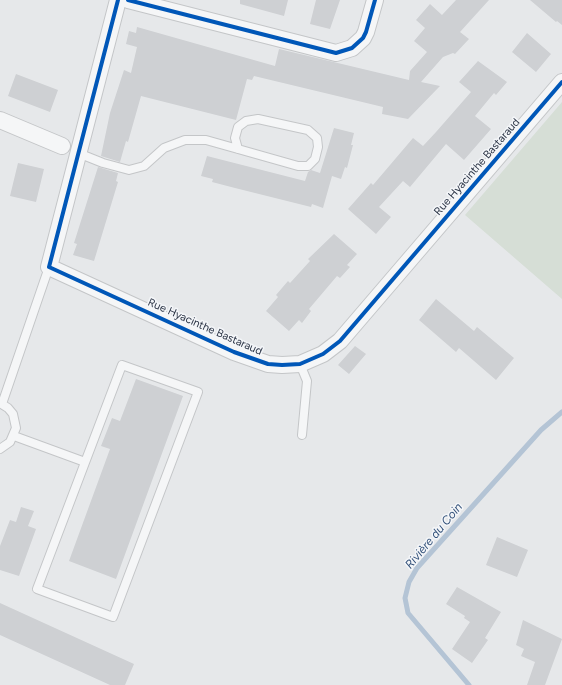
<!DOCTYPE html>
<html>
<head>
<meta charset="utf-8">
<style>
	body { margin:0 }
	canvas { display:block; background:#e6e8ea }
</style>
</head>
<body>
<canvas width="562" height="685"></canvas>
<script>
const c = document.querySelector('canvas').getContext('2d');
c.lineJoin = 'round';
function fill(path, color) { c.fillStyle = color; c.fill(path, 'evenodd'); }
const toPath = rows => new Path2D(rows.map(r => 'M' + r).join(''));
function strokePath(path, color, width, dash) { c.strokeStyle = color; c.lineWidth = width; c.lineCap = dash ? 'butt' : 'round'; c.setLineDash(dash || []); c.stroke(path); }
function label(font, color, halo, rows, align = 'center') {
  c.font = font + ' Figtree,sans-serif'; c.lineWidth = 3; c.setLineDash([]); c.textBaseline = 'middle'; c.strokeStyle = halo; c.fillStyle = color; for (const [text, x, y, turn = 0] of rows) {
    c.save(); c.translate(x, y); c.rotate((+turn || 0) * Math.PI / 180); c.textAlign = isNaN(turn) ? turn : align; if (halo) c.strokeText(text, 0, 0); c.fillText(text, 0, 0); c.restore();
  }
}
fill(toPath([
	[562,102,562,299,465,215]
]), '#d6ded6');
strokePath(toPath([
	[469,685,408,613,405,598,409,582,417,568,541,430,562,412]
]), '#b4c4d5', 5);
fill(toPath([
	[240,0,288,0,284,16,240,4],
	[316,0,340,0,330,29,310,24],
	[456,0,489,0,460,32,469,39,455,54,453,53,443,57,421,82,440,86,408,119,382,114,383,107,254,76,252,80,247,79,236,120,141,96,128,142,126,141,120,162,101,156,110,113,124,70,131,73,137,47,126,44,129,31,136,33,137,27,275,66,279,49,409,80,410,71,427,52,414,41,425,28,416,20,430,4,442,15],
	[530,0,562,0,562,25,557,21,556,22],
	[527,33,551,54,536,72,512,52],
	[478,61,507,82,496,95,494,93,475,116,491,129,464,160,446,144,410,187,403,181,379,207,391,217,376,234,348,209,371,183,373,185,413,138,423,146,436,132,471,92,459,82],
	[16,74,58,90,50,112,8,96],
	[334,128,354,133,351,145,353,145,347,168,345,167,341,179,332,176,323,208,312,204,311,207,235,188,212,182,213,179,201,176,207,156,305,181,308,172,311,170,320,173],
	[18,163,44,169,36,202,10,196],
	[98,167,118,173,116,181,118,182,94,261,73,255,77,244,74,243],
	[334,234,357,254,347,265,350,267,340,278,337,276,309,309,311,311,302,323,299,320,289,331,266,311,278,297,276,295,288,281,290,283,310,261,308,259],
	[436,299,474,331,477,327,514,358,496,380,459,348,456,352,419,320],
	[355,346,366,354,349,374,338,365],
	[136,379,183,396,116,579,69,561,110,449,101,446,112,418,120,421],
	[21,507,34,511,28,526,36,529,19,576,0,570,0,546,10,520,16,522],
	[497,537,528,550,517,577,486,565],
	[457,587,501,612,485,638,488,640,472,663,452,649,470,622,464,618,465,616,446,604],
	[0,603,134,664,125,685,110,685,0,635],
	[523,620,562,639,545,685,527,685,535,662,521,656,524,649,516,645]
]), '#ced0d3');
const lane = toPath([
	[78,153,103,163,129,170,144,166,164,148,185,140,206,140,238,149,298,166,308,166,315,159,318,147,317,138,308,130,258,119,246,121,238,127,235,138,238,149],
	[300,364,307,381,302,435],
	[122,365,198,392,113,617,37,589,122,365],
	[0,403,8,408,13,414,16,428,10,442,0,449],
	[2,404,49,267],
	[14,436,85,462]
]);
const street = toPath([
	[118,0,49,267,234,352,268,364,282,365,300,364,323,354,340,341,562,82],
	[128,0,336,53,352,48,363,38,366,32,375,0],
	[0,120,62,146]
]);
strokePath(lane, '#c4c6c8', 10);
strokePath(street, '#c4c6c8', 18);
strokePath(lane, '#f5f6f7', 8);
strokePath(street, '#f5f6f7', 16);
strokePath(toPath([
	[118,0,49,267,234,352,268,364,282,365,300,364,323,354,340,341,562,82],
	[128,0,336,53,352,48,363,38,366,32,375,0]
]), '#0057b8', 4);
label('11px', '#2b3445', '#f4f6f9', [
	["Rue Hyacinthe Bastaraud",477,167,-49],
	["Rue Hyacinthe Bastaraud",205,327,24]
]);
label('italic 12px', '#34527a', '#f4f6f9', [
	["Rivière du Coin",434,536,-50]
]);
</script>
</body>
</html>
